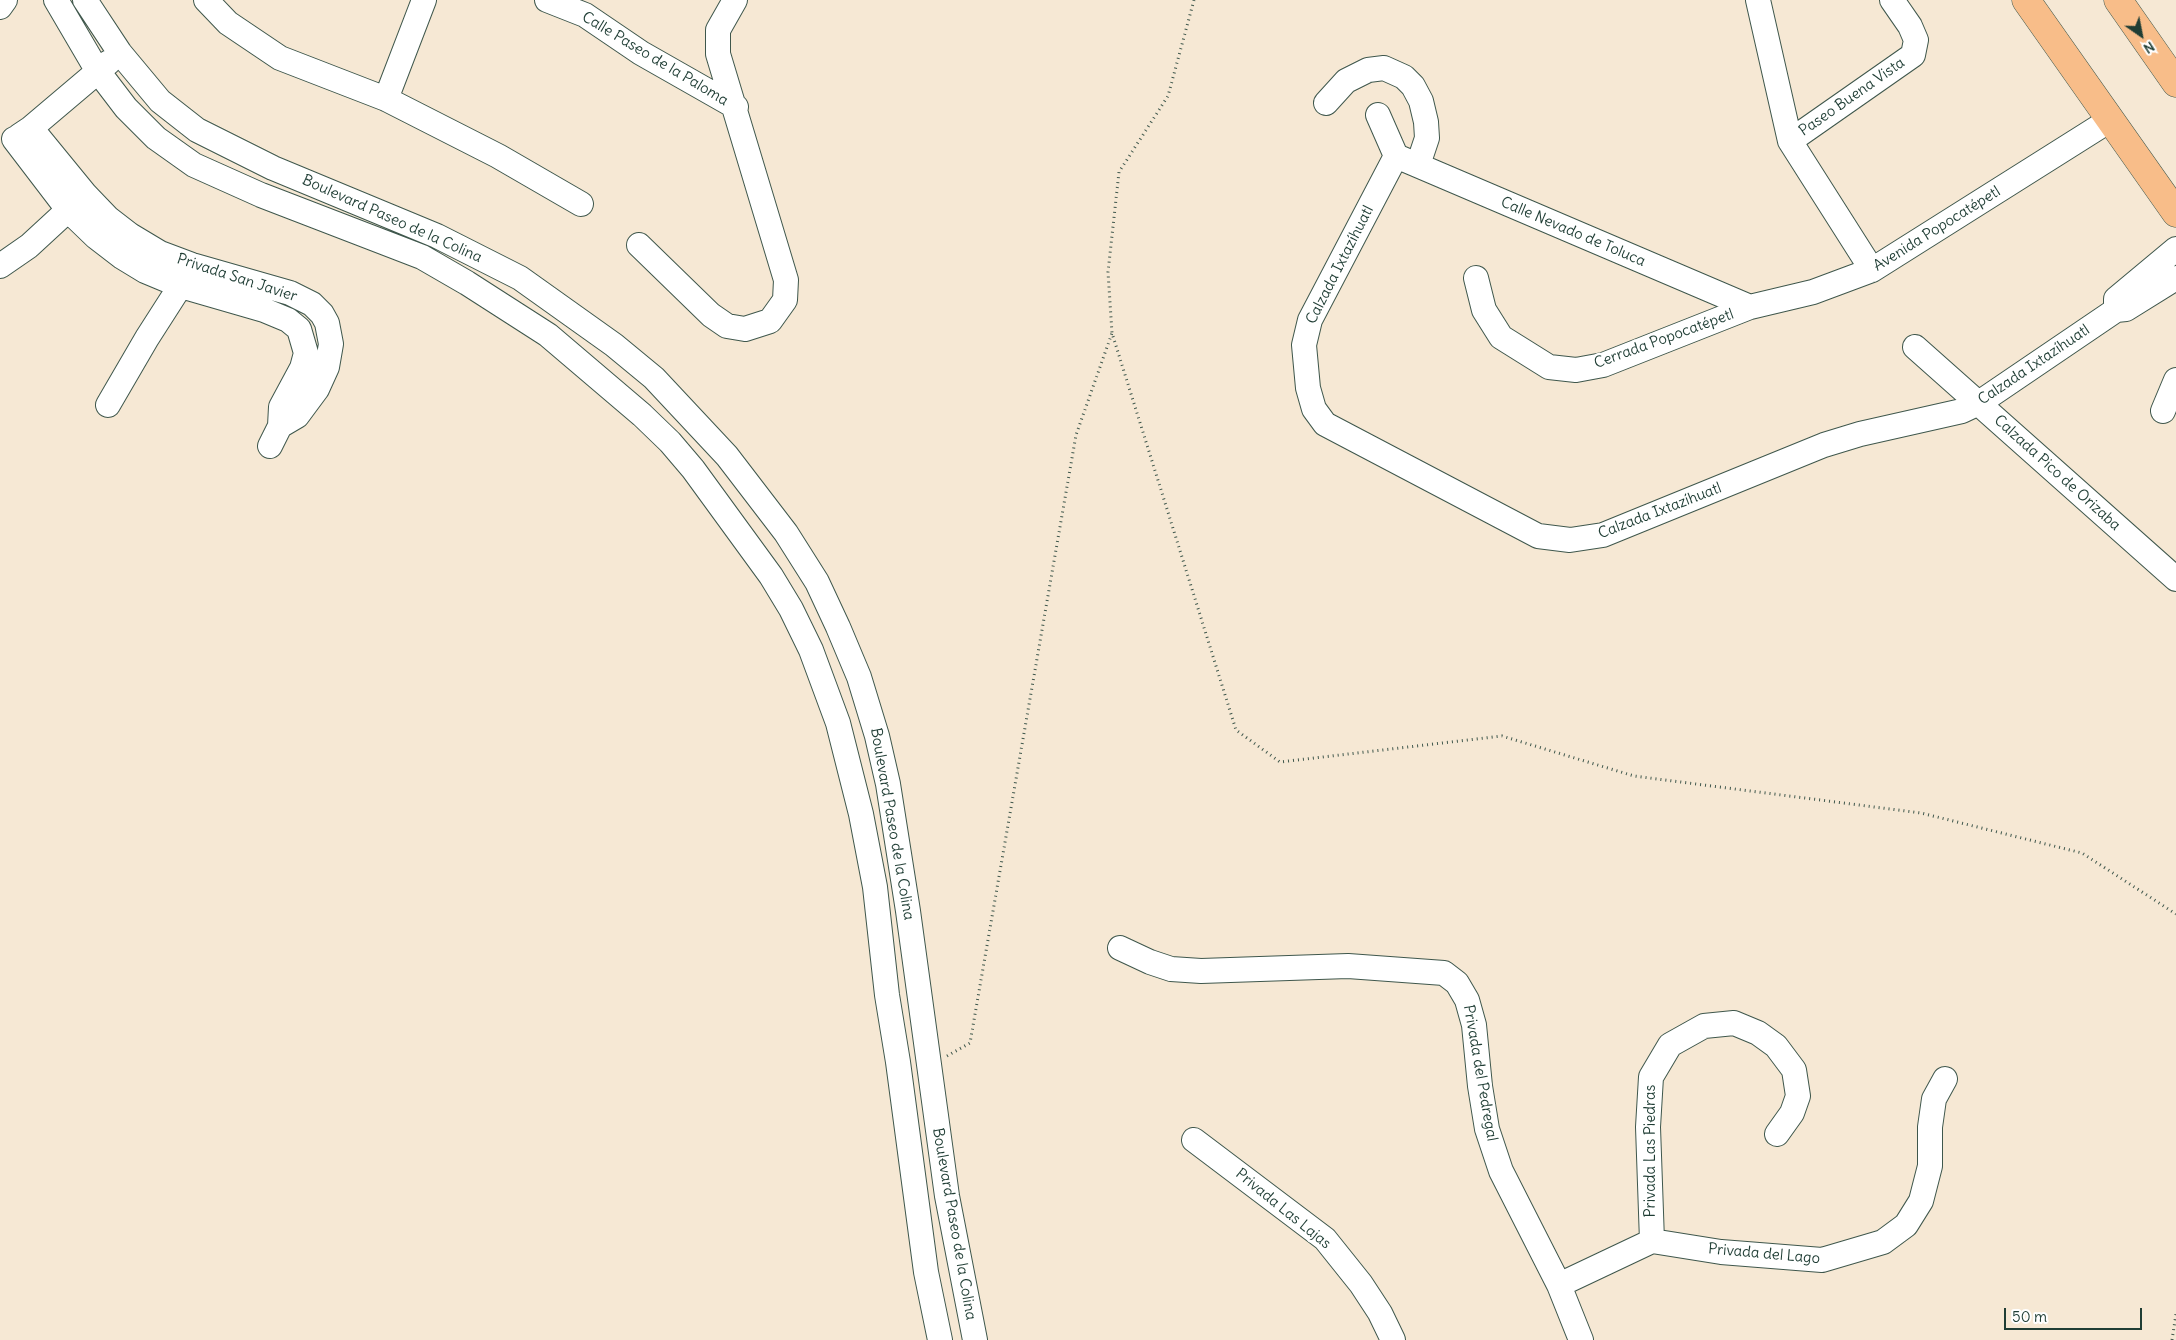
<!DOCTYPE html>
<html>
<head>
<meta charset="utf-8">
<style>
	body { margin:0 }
	#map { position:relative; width:2176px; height:1340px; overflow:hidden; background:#f6e8d4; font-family:Delius,sans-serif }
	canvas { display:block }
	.north { position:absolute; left:2116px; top:10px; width:50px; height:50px; -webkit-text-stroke:4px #fff; paint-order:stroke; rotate:147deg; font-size:14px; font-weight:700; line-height:20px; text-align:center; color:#1f3d34 }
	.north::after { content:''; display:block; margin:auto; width:18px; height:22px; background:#1f3d34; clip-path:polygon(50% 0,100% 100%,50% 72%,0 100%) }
	.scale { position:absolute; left:2004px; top:1308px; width:138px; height:22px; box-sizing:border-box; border:2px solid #1f3d34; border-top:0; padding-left:6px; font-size:15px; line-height:18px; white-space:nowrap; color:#1f3d34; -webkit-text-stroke:4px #fff; paint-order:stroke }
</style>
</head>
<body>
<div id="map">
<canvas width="2176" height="1340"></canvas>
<div class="north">N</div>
<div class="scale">50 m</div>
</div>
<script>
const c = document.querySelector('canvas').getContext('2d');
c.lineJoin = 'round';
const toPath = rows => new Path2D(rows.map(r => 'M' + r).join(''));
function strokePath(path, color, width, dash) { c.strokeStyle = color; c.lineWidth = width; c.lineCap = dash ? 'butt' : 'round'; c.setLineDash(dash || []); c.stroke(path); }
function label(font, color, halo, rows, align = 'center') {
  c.font = font + ' Delius,sans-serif'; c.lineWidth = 5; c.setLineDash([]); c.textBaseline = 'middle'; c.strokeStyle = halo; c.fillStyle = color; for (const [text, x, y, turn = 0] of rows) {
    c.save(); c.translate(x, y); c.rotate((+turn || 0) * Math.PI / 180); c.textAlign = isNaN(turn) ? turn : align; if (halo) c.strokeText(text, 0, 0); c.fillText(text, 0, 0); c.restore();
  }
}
const minor = toPath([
	[56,0,97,70,126,108,156,138,194,165,261,195,422,257,467,283,548,335,642,415,670,442,693,469,771,576,791,609,811,650,838,723,861,814,875,887,887,995,898,1062,926,1272,940,1340],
	[85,0,120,53,160,101,197,130,273,168,437,236,520,278,614,345,654,378,727,456,786,533,817,582,838,627,859,677,877,736,888,784,908,911,947,1196,975,1340],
	[206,0,228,23,280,58,386,99,498,156,581,204],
	[547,0,585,15,641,53,736,107],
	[1758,0,1790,141,1872,270],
	[0,7,5,0],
	[386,99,424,0],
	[1326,103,1346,81,1368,70,1384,68,1404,77,1413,86,1421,101,1426,122,1427,138,1418,165],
	[1378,115,1396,156],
	[31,128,85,194,108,218,130,235,160,253,192,265,290,293,312,304,322,314,327,323,331,344,327,367,317,389,297,416,280,426],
	[19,136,31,128,109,62],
	[14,139,69,211,96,237,122,257,145,271,181,286,264,310,288,320,299,329,306,353,302,368,281,407,280,426,270,446],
	[1790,141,1913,55,1916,40,1910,26,1892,0],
	[1396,156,1310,320,1304,345,1308,388,1314,409,1325,424,1538,536,1570,540,1603,535,1824,445,1860,434,1962,411,1979,403,2116,310,2126,309,2176,278],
	[1396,156,1750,307],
	[639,245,711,315,727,326,745,329,770,321,785,300,786,280,718,54,718,30,735,0],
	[0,266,29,246,80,199],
	[1476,278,1484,310,1501,337,1549,367,1576,370,1603,365,1750,307,1813,292,1872,270,2110,120],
	[2116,310,2116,299,2176,249],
	[1915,347,2176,579],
	[108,405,147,338,188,274],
	[2163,411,2176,380],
	[1120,948,1150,962,1171,969,1201,971,1348,966,1444,973,1457,983,1467,1000,1474,1025,1480,1086,1487,1129,1501,1171,1559,1285,1581,1340],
	[1194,1140,1325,1239,1361,1284,1380,1313,1393,1340],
	[1652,1241,1648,1127,1651,1077,1670,1045,1704,1026,1734,1023,1758,1033,1776,1046,1794,1070,1798,1096,1792,1113,1777,1134],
	[1559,1285,1652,1241,1721,1252,1822,1260,1883,1242,1906,1225,1921,1201,1930,1166,1930,1127,1934,1099,1945,1079]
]);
const major = toPath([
	[2026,0,2176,213],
	[2118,0,2176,83]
]);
strokePath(minor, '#3f574c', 26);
strokePath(major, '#3f574c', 29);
strokePath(toPath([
	[1194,0,1168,96,1119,172,1108,272,1112,333,1236,730,1280,762,1502,736,1634,776,1921,813,2082,853,2176,914],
	[947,1056,970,1043,1076,435,1112,333],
	[2172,1340,2176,1314]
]), '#3f574c', 3, [1, 4]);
strokePath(minor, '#fff', 24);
strokePath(major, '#f8bd89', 28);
label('15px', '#1f3d34', '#fff', [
	["Calle Paseo de la Paloma",655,59,31],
	["Paseo Buena Vista",1852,97,-35],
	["Boulevard Paseo de la Colina",392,219,24],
	["Avenida Popocatépetl",1937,229,-32],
	["Calle Nevado de Toluca",1573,232,23],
	["Calzada Ixtazíhuatl",1340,265,-63],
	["Privada San Javier",237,278,18],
	["Cerrada Popocatépetl",1664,339,-20],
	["Calzada Ixtazíhuatl",2034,365,-34],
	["Calzada Pico de Orizaba",2057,473,42],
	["Calzada Ixtazíhuatl",1660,511,-21],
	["Boulevard Paseo de la Colina",892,824,80],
	["Privada del Pedregal",1480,1073,80],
	["Privada Las Piedras",1651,1151,-90],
	["Privada Las Lajas",1283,1209,39],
	["Boulevard Paseo de la Colina",954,1224,80],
	["Privada del Lago",1764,1254,5]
]);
</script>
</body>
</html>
